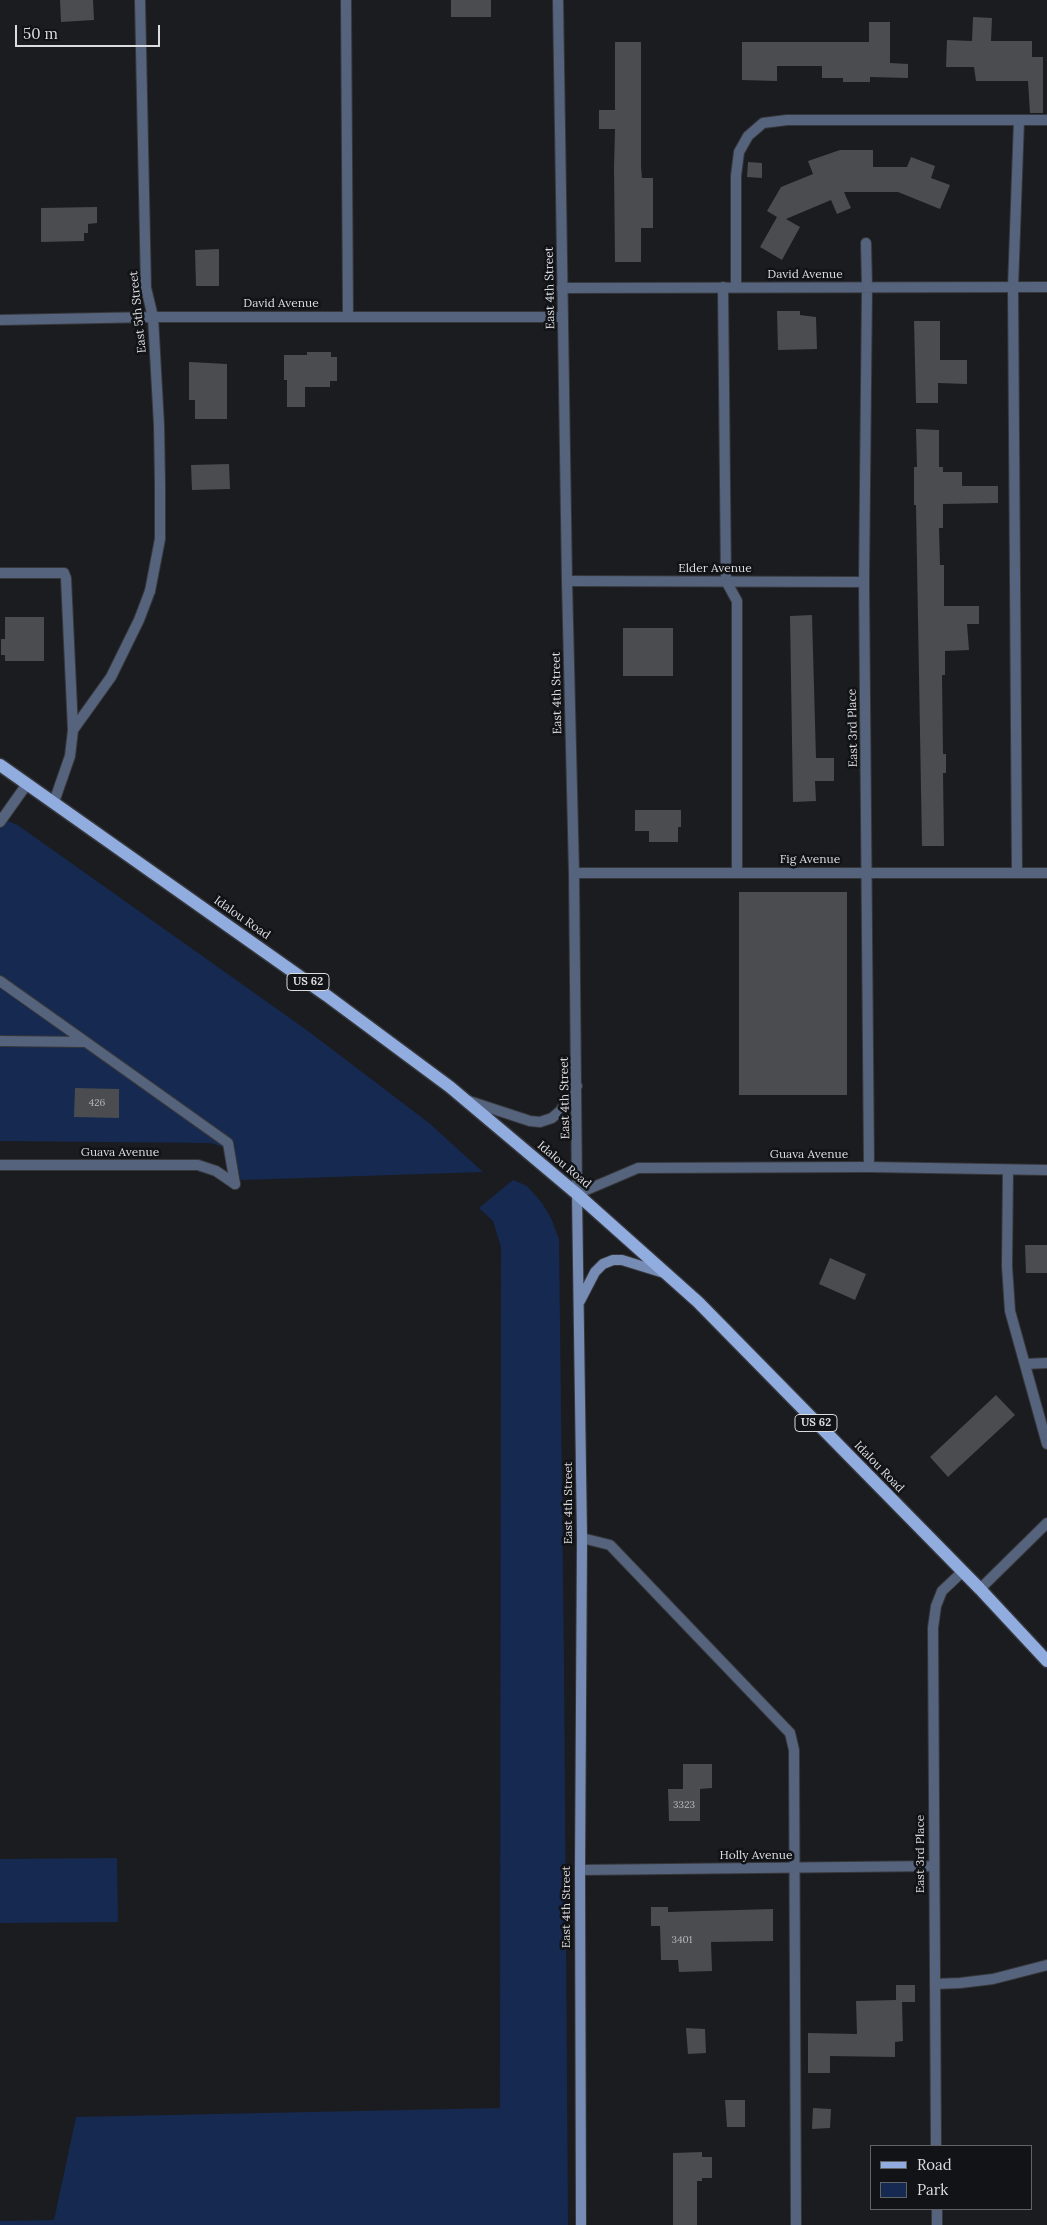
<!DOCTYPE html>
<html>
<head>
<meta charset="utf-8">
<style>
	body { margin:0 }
	#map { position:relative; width:1047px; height:2225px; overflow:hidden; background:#1b1c20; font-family:Lora,serif }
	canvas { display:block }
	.legend { position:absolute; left:870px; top:2145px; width:162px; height:65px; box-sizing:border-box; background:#121316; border:1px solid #626366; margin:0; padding:6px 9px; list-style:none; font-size:15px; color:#dbdcdf }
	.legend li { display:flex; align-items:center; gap:10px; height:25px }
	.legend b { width:25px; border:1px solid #626366 }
	.scale { position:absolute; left:15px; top:25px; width:145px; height:22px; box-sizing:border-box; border:2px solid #dbdcdf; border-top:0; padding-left:6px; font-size:15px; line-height:18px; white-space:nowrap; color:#dbdcdf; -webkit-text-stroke:4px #121316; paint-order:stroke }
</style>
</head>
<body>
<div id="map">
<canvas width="1047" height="2225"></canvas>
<ul class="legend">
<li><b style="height:6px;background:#91acdf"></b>Road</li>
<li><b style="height:14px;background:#162951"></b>Park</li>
</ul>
<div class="scale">50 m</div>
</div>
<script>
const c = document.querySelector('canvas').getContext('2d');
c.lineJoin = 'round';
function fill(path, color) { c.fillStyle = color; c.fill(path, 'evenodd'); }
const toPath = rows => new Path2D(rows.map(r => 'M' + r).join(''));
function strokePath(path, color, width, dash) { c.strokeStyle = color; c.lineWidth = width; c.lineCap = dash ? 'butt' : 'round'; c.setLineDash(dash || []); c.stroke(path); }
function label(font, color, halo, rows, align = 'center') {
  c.font = font + ' Lora,serif'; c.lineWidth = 5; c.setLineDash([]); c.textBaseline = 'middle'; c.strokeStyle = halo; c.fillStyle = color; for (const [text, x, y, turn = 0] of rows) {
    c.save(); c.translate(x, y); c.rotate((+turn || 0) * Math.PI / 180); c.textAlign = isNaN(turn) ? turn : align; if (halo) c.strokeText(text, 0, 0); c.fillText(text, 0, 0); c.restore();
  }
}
fill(toPath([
	[0,820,11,822,19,826,308,1031,429,1123,483,1172,241,1180,237,1163,233,1155,226,1148,211,1143,0,1141],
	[513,1180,527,1186,542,1203,551,1218,559,1239,564,1665,568,2225,0,2225,0,2221,54,2220,76,2117,500,2108,501,1247,493,1221,479,1208],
	[117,1858,118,1922,0,1923,0,1859]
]), '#162951');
fill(toPath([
	[60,0,93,0,94,20,61,22],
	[451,0,491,0,491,17,451,17],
	[973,17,992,18,991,41,1032,41,1032,57,1043,57,1043,113,1030,113,1028,81,976,81,974,67,946,67,947,40,972,41],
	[869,22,890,22,890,63,908,64,908,78,870,77,870,82,843,82,843,78,822,78,822,66,777,66,777,81,742,80,742,42,869,42],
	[615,42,641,42,641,167,642,178,653,178,653,228,641,228,641,262,615,262,614,168,615,129,599,129,599,110,615,110],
	[840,150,873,150,873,167,907,167,911,157,935,166,931,178,950,185,940,209,898,192,844,192,851,208,837,214,831,200,786,219,800,227,782,260,760,247,777,217,767,211,781,187,813,174,808,161],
	[748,162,762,163,762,178,747,177],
	[97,207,97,223,88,224,88,233,84,233,84,241,41,242,41,208],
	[219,249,219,286,196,286,195,250],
	[777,311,800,311,800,315,816,317,817,349,778,350],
	[914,321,940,321,940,360,967,360,967,384,938,383,938,403,916,403],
	[307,352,331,352,331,357,337,357,337,381,330,381,330,387,305,387,305,407,287,407,287,380,284,380,284,355,307,355],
	[189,362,227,364,227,419,195,419,195,400,189,400],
	[916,429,939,430,939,467,943,467,943,472,962,472,962,486,998,486,998,503,943,504,943,528,939,528,940,565,944,565,944,606,979,606,979,624,967,624,969,650,945,651,945,675,942,675,943,754,946,754,946,773,943,773,944,846,922,846,916,505,914,505,914,467,917,467],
	[229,464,230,489,192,490,191,465],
	[812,615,816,758,834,758,834,781,815,781,816,801,793,802,790,616],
	[5,617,44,617,44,661,5,661,5,655,1,655,1,639,5,639],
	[623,628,673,628,673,676,623,676],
	[635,810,681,810,681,827,678,827,678,842,649,842,649,831,635,831],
	[739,892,847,892,847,1095,739,1095],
	[75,1088,119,1089,119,1118,74,1117],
	[1025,1245,1047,1245,1047,1273,1026,1273],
	[830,1258,866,1274,855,1300,819,1284],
	[996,1395,1015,1415,948,1477,930,1457],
	[683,1764,712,1764,712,1788,700,1789,700,1821,669,1821,668,1789,683,1789],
	[651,1907,668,1907,668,1912,773,1909,773,1941,711,1942,712,1971,679,1972,678,1960,661,1960,660,1926,651,1926],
	[896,1985,915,1985,915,2002,902,2002,903,2041,895,2042,895,2057,830,2056,830,2073,808,2073,808,2033,857,2034,856,2001,896,2000],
	[686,2028,705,2029,706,2053,688,2054],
	[725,2100,745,2100,745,2127,727,2127],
	[813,2108,831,2109,830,2128,812,2129],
	[702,2152,702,2157,712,2157,712,2178,702,2178,702,2181,697,2181,697,2225,673,2225,673,2153]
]), '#4a4c4f');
const service = toPath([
	[346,0,348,317],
	[866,243,867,288],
	[723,287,726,581,737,601,737,873],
	[736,287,736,176,739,152,748,136,763,123,787,120,1047,120],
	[0,573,64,573,66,578,73,730],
	[54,802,70,756,73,730,111,677,139,620,150,591],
	[1017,873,1013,287,1019,120],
	[0,981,86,1042],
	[0,1041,86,1042,228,1143,235,1184],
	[1008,1170,1007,1266,1010,1311,1047,1444],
	[1025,1364,1047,1363],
	[582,1538,610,1545,790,1733,794,1750,796,2225],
	[935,1984,960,1983,993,1979,1047,1965]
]);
const minor = toPath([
	[140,0,146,288,153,317,159,425,160,484,160,539,150,591],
	[562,288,1047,287],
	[867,288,864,582,869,1167],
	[0,320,153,317,562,317],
	[567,581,864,582],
	[574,873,1047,873],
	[0,1165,198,1165,216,1171,235,1184],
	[980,1589,1047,1523],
	[580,1870,934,1866],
	[936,2146,933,1628,936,1606,942,1591,962,1572],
	[937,2209,937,2225]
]);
const tertiary = toPath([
	[558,0,567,581,574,873,577,1194,638,1168,869,1167,1047,1170],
	[0,822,27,784],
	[469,1101,530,1121,540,1122,552,1118,560,1111,577,1086]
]);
const secondary = toPath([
	[577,1194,582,1538,580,1870,581,2225],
	[580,1301,595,1272,603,1264,613,1260,622,1260,664,1273]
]);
const primary = toPath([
	[0,765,326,995,450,1087,577,1194,698,1302,980,1589,1047,1661]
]);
strokePath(service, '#36373b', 12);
strokePath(minor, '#36373b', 12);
strokePath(tertiary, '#36373b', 12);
strokePath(secondary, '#36373b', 12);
strokePath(primary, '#36373b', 15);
strokePath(service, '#56637c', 10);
strokePath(minor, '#56637c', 10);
strokePath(tertiary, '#56637c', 10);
strokePath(secondary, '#778cb4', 10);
strokePath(primary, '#91acdf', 12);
label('10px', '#b7b8bb', null, [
	["426",97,1103],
	["3323",684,1805],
	["3401",682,1940]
]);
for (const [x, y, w] of [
	[308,982,42],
	[816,1423,42]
]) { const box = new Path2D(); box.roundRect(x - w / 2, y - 8.5, w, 17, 4); c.fillStyle = '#121316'; c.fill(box); strokePath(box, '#dbdcdf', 1); }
label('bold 11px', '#dbdcdf', null, [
	["US 62",308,982],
	["US 62",816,1423]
]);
label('12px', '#dbdcdf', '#121316', [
	["David Avenue",805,275],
	["East 4th Street",550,288,-91],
	["David Avenue",281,304],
	["East 5th Street",138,312,-96],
	["Elder Avenue",715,569],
	["East 4th Street",557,693,-91],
	["East 3rd Place",853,728,-91],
	["Fig Avenue",810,860],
	["Idalou Road",242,918,35],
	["East 4th Street",565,1098,-91],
	["Guava Avenue",120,1153],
	["Guava Avenue",809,1155],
	["Idalou Road",564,1165,40],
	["Idalou Road",879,1467,46],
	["East 4th Street",569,1503,-90],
	["East 3rd Place",921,1854,-90],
	["Holly Avenue",756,1856],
	["East 4th Street",567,1907,-90]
]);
</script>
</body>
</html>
